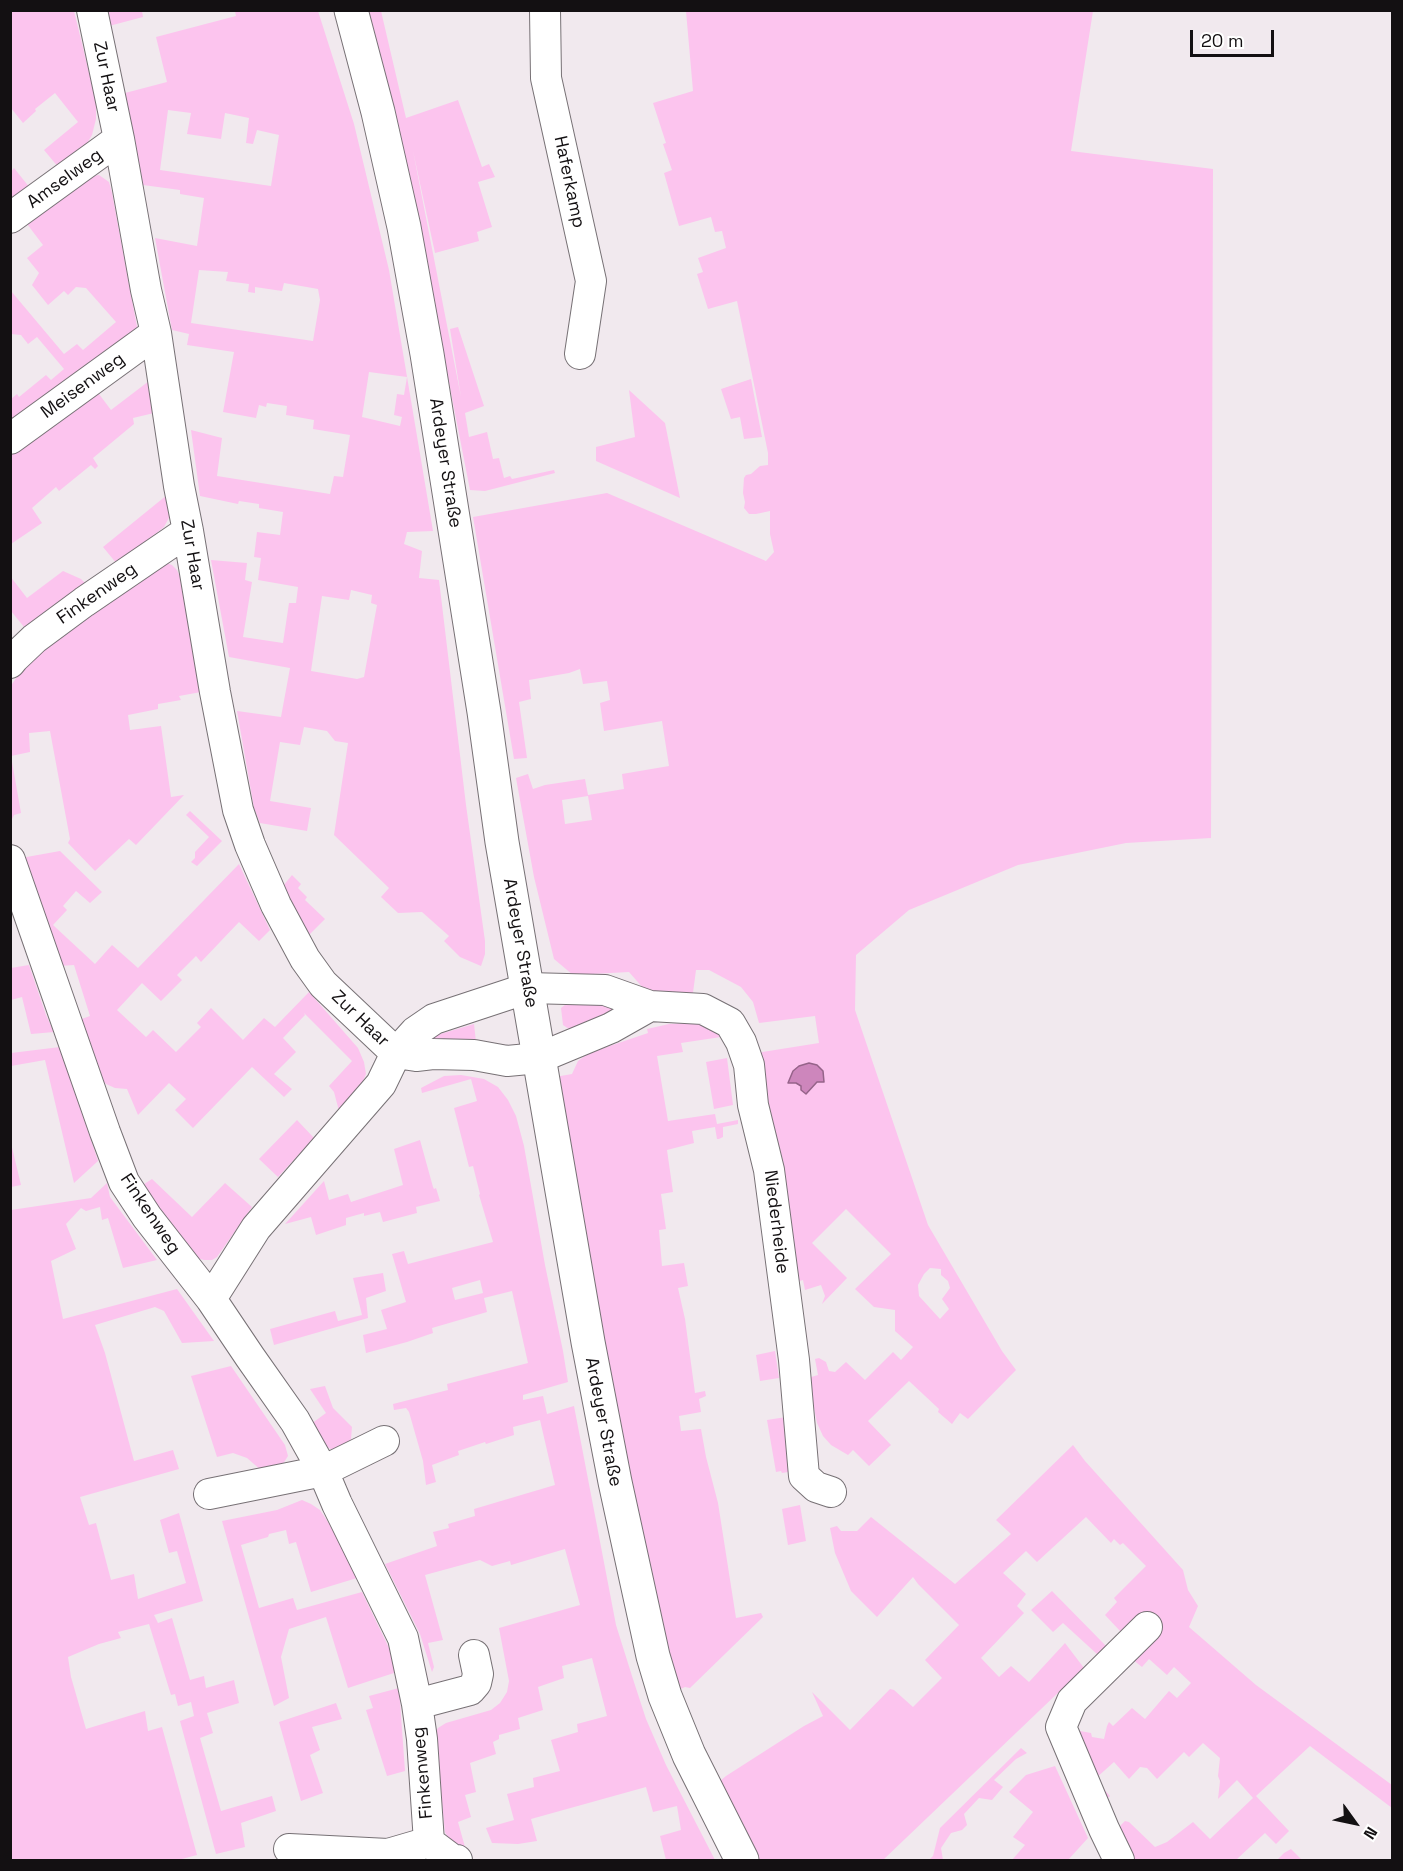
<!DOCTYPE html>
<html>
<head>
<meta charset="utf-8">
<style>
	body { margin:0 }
	#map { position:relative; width:1403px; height:1871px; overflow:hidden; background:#f1e9ee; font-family:"Space Grotesk",sans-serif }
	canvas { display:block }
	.frame { position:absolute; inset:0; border:12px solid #131012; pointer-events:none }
	.north { position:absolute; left:1325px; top:1793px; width:60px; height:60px; -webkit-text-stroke:4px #fff; paint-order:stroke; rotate:123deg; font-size:16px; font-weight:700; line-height:24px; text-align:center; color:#131012 }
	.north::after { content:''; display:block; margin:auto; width:21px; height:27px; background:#131012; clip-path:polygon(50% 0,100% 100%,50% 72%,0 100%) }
	.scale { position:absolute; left:1190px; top:30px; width:84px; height:27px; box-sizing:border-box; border:3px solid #131012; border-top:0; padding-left:8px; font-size:18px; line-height:21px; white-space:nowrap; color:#131012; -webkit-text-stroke:4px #fff; paint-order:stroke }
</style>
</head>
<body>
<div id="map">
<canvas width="1403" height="1871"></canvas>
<div class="frame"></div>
<div class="north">N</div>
<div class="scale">20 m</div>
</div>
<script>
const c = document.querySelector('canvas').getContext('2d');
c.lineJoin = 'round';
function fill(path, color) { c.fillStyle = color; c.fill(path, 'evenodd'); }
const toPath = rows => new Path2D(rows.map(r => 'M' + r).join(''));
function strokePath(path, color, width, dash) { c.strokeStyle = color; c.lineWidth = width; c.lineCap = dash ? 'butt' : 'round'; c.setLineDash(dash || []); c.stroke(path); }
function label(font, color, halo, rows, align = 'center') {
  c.font = font + ' "Space Grotesk",sans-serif'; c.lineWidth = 5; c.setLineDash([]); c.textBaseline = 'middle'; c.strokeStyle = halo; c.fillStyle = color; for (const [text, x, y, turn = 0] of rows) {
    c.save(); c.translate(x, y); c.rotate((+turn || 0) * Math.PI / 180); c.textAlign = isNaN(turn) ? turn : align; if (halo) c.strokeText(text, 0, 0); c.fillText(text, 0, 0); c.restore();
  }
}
fill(toPath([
	[10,11,74,11,96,101,96,119,92,135,86,145,59,168,44,150,78,122,55,93,35,109,36,111,23,123,11,108],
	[106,11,142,11,143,17,109,26],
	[235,11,318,11,354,124,389,270,433,531,407,532,404,544,422,551,419,578,439,580,466,805,485,941,485,954,481,966,460,957,444,941,449,936,422,912,398,913,381,897,389,888,334,835,348,743,335,741,327,731,304,727,300,745,280,742,270,801,311,808,307,831,260,823,254,808,237,711,281,717,290,668,229,657,211,560,247,563,245,580,252,582,243,637,283,643,289,603,296,603,298,587,258,580,261,558,254,557,257,532,280,535,283,512,259,508,259,504,239,501,238,504,200,496,191,430,222,438,217,476,330,494,334,476,343,477,350,435,313,429,314,420,286,415,287,406,267,403,266,407,259,405,256,418,223,412,234,352,187,345,189,334,172,330,155,238,197,246,204,198,180,194,180,190,143,185,125,93,167,82,156,37,236,16],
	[168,110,191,113,187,134,221,139,225,113,249,118,246,143,253,144,257,130,279,135,271,186,160,170],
	[199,270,228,272,226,281,249,284,248,292,255,293,255,287,282,291,284,283,318,289,320,300,313,341,191,323],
	[369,372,407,377,404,395,397,394,394,415,402,417,400,426,362,417],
	[351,590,372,595,371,603,377,605,364,677,357,679,311,671,322,596,349,600],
	[364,11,381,11,406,118,458,100,482,167,489,164,495,177,478,182,492,227,477,232,479,241,435,253,413,151,461,397,450,329,458,327,484,406,465,413,469,437,487,432,493,459,499,458,504,478,510,476,512,479,554,470,555,473,485,491,470,490,424,255],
	[686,11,1093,11,1071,151,1213,169,1211,838,1126,843,1018,865,909,910,856,955,855,1010,928,1225,1002,1351,1016,1370,968,1419,960,1413,952,1424,938,1412,939,1409,909,1381,868,1421,891,1445,869,1466,853,1450,848,1455,831,1445,823,1436,817,1423,808,1378,818,1375,815,1359,819,1358,826,1362,829,1371,835,1372,846,1362,865,1380,893,1352,901,1360,913,1347,895,1331,895,1310,874,1307,855,1289,891,1254,846,1209,812,1243,847,1278,822,1304,825,1296,821,1285,805,1290,803,1280,789,1284,786,1197,783,1160,771,1124,756,1053,819,1043,815,1016,759,1023,753,1002,741,987,709,970,696,970,692,1000,651,997,629,972,573,975,554,959,534,877,516,778,528,774,533,789,545,785,585,779,588,795,624,789,622,774,669,766,662,721,604,731,600,703,610,700,607,681,583,684,580,669,569,673,529,680,531,699,519,702,527,758,514,759,473,517,607,493,766,561,774,552,770,534,770,511,756,514,749,514,744,508,745,502,743,493,744,478,746,475,751,474,760,466,768,465,768,453,737,301,708,309,697,274,703,272,698,258,726,248,722,231,715,232,711,217,679,226,664,173,672,170,663,144,666,143,653,103,693,91],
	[588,796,592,820,565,824,562,800],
	[930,1268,941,1269,941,1275,948,1281,950,1288,942,1299,949,1309,940,1319,919,1296,918,1285,924,1274],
	[14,168,30,188,11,202,11,172],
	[99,175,109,182,112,193,138,332,11,428,11,399,17,394,19,397,46,375,51,380,64,369,37,337,28,344,21,335,11,334,11,291,64,354,77,344,83,350,116,322,86,288,76,287,68,295,64,291,48,305,32,285,39,273,27,258,43,245,27,224,93,176],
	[751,379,762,437,744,439,740,417,731,419,721,389],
	[149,381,154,413,133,418,134,424,93,458,98,466,95,469,91,465,59,491,56,487,32,508,42,523,11,544,11,447,93,386,111,410],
	[629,390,665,423,680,498,596,461,596,447,635,437],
	[167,495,171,514,164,527,117,564,103,547],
	[166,563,172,565,177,570,181,579,201,692,179,696,181,700,158,704,158,709,128,715,130,730,161,726,171,797,184,795,136,845,129,839,95,871,68,843,70,839,50,731,29,733,30,752,11,756,21,813,14,815,12,819,11,827,10,687,21,671,47,644],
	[63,571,81,579,85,583,24,627,11,611,10,576,27,598],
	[190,811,222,841,197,866,191,862,195,858,195,852,209,837,186,815],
	[60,851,102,892,90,903,76,891,63,906,67,910,53,925,95,964,112,945,138,968,239,864,270,930,259,941,239,922,201,962,196,956,177,975,182,980,161,1001,142,983,117,1010,146,1037,153,1030,176,1052,201,1027,197,1023,211,1008,243,1040,264,1018,275,1027,309,992,358,1048,364,1062,366,1074,361,1086,339,1111,334,1092,329,1086,352,1061,304,1013,305,1015,283,1038,296,1052,274,1074,292,1089,284,1097,252,1067,193,1128,175,1110,186,1099,169,1083,138,1115,127,1089,115,1088,106,1084,99,1077,79,1020,90,1016,74,965,59,966,21,858],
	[292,875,301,884,298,888,307,897,305,900,325,919,309,935,283,886],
	[29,965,46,1015,54,1032,31,1034,22,997,11,1000,11,968],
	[616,1000,620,1012,572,1031,563,1025,561,1008,570,1001],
	[691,1023,705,1024,721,1037,681,1043,683,1052,657,1056,668,1121,715,1114,717,1124,738,1120,738,1124,723,1127,723,1137,719,1139,717,1139,715,1127,692,1131,694,1143,667,1150,673,1192,661,1194,666,1229,659,1230,662,1266,684,1263,688,1286,678,1288,685,1319,695,1393,705,1391,706,1396,699,1399,701,1412,679,1416,681,1431,701,1429,706,1457,718,1503,736,1618,761,1613,763,1617,690,1688,685,1687,665,1696,543,1079,572,1074,578,1061,589,1053,648,1033,647,1029,669,1024],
	[474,1024,476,1042,448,1047,427,1038],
	[60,1047,98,1161,74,1183,45,1060,11,1066,11,1053],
	[727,1058,733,1105,714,1109,706,1062],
	[461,1075,484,1079,498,1087,508,1100,516,1116,524,1146,545,1265,563,1351,568,1382,523,1395,523,1400,543,1396,547,1414,574,1406,616,1625,632,1676,646,1719,666,1765,715,1860,666,1860,660,1836,681,1830,677,1806,653,1812,646,1787,531,1819,537,1841,518,1844,492,1843,486,1828,514,1820,507,1794,534,1787,533,1778,560,1771,551,1740,578,1732,577,1724,607,1716,592,1658,562,1666,564,1678,538,1687,543,1710,518,1718,520,1729,499,1735,499,1739,493,1742,496,1754,470,1763,476,1792,465,1795,471,1817,458,1822,465,1847,457,1846,449,1840,445,1832,435,1733,438,1728,446,1723,491,1710,500,1703,507,1692,509,1681,499,1628,580,1605,565,1549,511,1565,510,1561,492,1566,480,1560,425,1575,443,1640,428,1643,434,1667,432,1672,420,1634,385,1564,437,1546,433,1532,449,1528,448,1524,475,1516,474,1509,555,1485,540,1420,513,1427,514,1435,486,1444,485,1442,458,1451,459,1455,432,1465,436,1482,426,1485,423,1461,409,1412,406,1408,394,1410,393,1404,448,1390,447,1384,528,1363,512,1291,484,1298,487,1312,432,1328,433,1333,407,1342,366,1353,363,1335,387,1329,381,1310,406,1302,392,1254,404,1251,408,1264,493,1242,479,1195,480,1194,473,1166,469,1167,454,1108,477,1101,471,1079,422,1093,421,1088,444,1076],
	[480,1280,483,1293,455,1300,452,1288],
	[297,1120,314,1138,278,1177,259,1159],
	[10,1139,21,1185,11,1187,10,1187],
	[420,1140,433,1187,434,1189,436,1188,440,1201,416,1207,417,1213,383,1222,380,1212,364,1216,364,1213,346,1218,346,1225,316,1235,311,1217,285,1224,324,1181,329,1200,348,1194,351,1202,403,1185,394,1149],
	[152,1179,192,1217,225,1183,252,1207,217,1257,212,1260,204,1260,197,1258,141,1186],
	[107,1183,110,1197,157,1260,123,1268,108,1218,102,1220,100,1207,86,1211,81,1208,66,1224,76,1249,51,1261,63,1319,177,1289,214,1341,182,1343,164,1311,155,1307,95,1325,105,1353,134,1461,173,1450,179,1469,80,1497,89,1525,96,1523,111,1580,134,1574,138,1599,186,1583,177,1551,169,1553,160,1520,179,1513,203,1601,154,1615,158,1623,172,1618,190,1680,204,1676,206,1688,234,1680,239,1703,207,1713,213,1733,200,1738,221,1811,272,1796,276,1811,241,1823,245,1847,216,1854,180,1721,194,1716,191,1702,178,1706,175,1694,171,1695,149,1624,118,1632,121,1638,99,1644,68,1657,71,1677,86,1729,145,1711,148,1731,162,1727,197,1855,178,1860,11,1860,11,1210,91,1198],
	[383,1273,386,1291,366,1298,368,1318,274,1345,270,1329,335,1311,338,1321,362,1315,353,1278],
	[775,1351,779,1378,760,1381,756,1355],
	[231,1366,285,1445,288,1456,279,1470,262,1471,247,1458,233,1453,217,1457,191,1376],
	[325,1386,333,1408,352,1427,351,1439,347,1445,335,1451,327,1447,311,1424,326,1413,310,1389],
	[786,1417,794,1471,782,1473,781,1471,776,1472,767,1420],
	[1073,1445,1085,1461,1183,1570,1188,1590,1198,1606,1189,1627,1256,1685,1392,1785,1392,1808,1310,1746,1256,1796,1289,1831,1276,1844,1265,1833,1236,1860,1130,1860,1116,1833,1121,1825,1125,1821,1129,1822,1155,1847,1167,1842,1193,1822,1210,1839,1253,1798,1237,1780,1218,1799,1220,1781,1218,1776,1220,1758,1203,1743,1189,1757,1184,1752,1157,1779,1147,1768,1140,1767,1129,1779,1114,1762,1095,1779,1110,1796,1102,1804,1080,1740,1080,1731,1091,1733,1092,1737,1104,1739,1107,1726,1109,1722,1113,1726,1132,1708,1145,1719,1169,1691,1177,1698,1191,1683,1174,1667,1167,1675,1149,1659,1142,1667,1132,1659,1121,1632,1105,1615,1117,1602,1114,1598,1146,1566,1123,1543,1120,1545,1114,1539,1111,1543,1086,1517,1037,1562,1026,1551,1003,1573,1026,1594,1017,1606,1024,1613,981,1658,999,1677,1011,1666,1029,1682,1065,1643,1084,1668,883,1860,756,1860,720,1781,726,1776,804,1726,823,1716,812,1692,850,1730,890,1689,894,1690,913,1707,942,1678,925,1660,959,1625,918,1584,913,1577,877,1617,851,1591,835,1553,830,1528,837,1526,841,1531,857,1531,871,1517,955,1584,1011,1534,996,1520],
	[302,1500,311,1504,320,1510,332,1528,357,1578,311,1592,296,1542,289,1544,286,1530,269,1534,268,1537,241,1545,259,1608,293,1598,297,1610,362,1592,389,1648,397,1672,348,1688,326,1617,289,1629,281,1657,289,1698,274,1706,222,1521,277,1510],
	[800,1505,806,1541,788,1545,782,1509],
	[1052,1591,1107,1647,1098,1655,1063,1623,1053,1632,1031,1610],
	[399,1688,405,1771,387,1776,366,1710,373,1708,369,1696],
	[336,1703,342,1719,312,1727,320,1750,310,1755,323,1793,301,1801,279,1722],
	[1021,1748,1027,1753,1016,1759,994,1780,1003,1787,992,1800,979,1798,964,1814,967,1825,962,1830,951,1833,941,1848,943,1860,929,1860,933,1856,940,1828],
	[1055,1766,1088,1838,1068,1860,1012,1860,1025,1845,1013,1837,1033,1812,1009,1792,1026,1775],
	[1291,1849,1302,1860,1277,1860,1284,1853]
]), '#fcc4ee');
const water = toPath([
	[809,1063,817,1065,823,1071,824,1082,817,1082,806,1094,801,1090,801,1086,796,1083,788,1083,793,1071,799,1066,809,1063]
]);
fill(water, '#cd86bc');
strokePath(water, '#956389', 1.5);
const minor = toPath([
	[92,10,119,139,146,290,156,333,179,486,188,531,215,692,238,810,250,845,276,905,305,959,323,984,396,1053,416,1056,433,1054,474,1055,507,1061,539,1058,611,1028,650,1006],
	[545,10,546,78,591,281,580,354],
	[10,218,119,139],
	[10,439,156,333],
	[10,663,14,658,34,639,84,602,188,531],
	[10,860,105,1132,124,1182,147,1217,211,1299,250,1357,295,1421,323,1471,337,1504,403,1638,417,1704,422,1739,429,1842,453,1860,457,1860],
	[211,1299,256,1228,381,1084,396,1053,415,1032,434,1019,528,988,605,990,650,1006,703,1009,730,1023,741,1042,749,1065,753,1105,769,1170,794,1360,804,1476,816,1487,831,1492],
	[209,1494,323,1471,384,1441],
	[417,1704,470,1690,476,1683,478,1674,474,1655],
	[289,1849,388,1854,429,1842],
	[1119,1860,1104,1829,1061,1727,1072,1701,1147,1627]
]);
const secondary = toPath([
	[351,10,378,112,404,227,427,354,484,712,502,842,588,1342,615,1482,653,1656,665,1696,689,1755,742,1860]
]);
strokePath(minor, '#777175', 32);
strokePath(secondary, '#777175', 35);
strokePath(minor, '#fff', 30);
strokePath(secondary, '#fff', 33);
label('18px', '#131012', '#fff', [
	["Zur Haar",106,77,78],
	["Amselweg",65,179,-36],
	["Haferkamp",569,182,78],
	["Meisenweg",83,386,-36],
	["Ardeyer Straße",445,463,81],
	["Zur Haar",192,555,80],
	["Finkenweg",97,594,-35],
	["Ardeyer Straße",520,943,80],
	["Zur Haar",360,1019,44],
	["Finkenweg",150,1214,56],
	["Niederheide",776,1222,83],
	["Ardeyer Straße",603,1422,79],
	["Finkenweg",423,1773,-95]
]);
</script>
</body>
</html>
